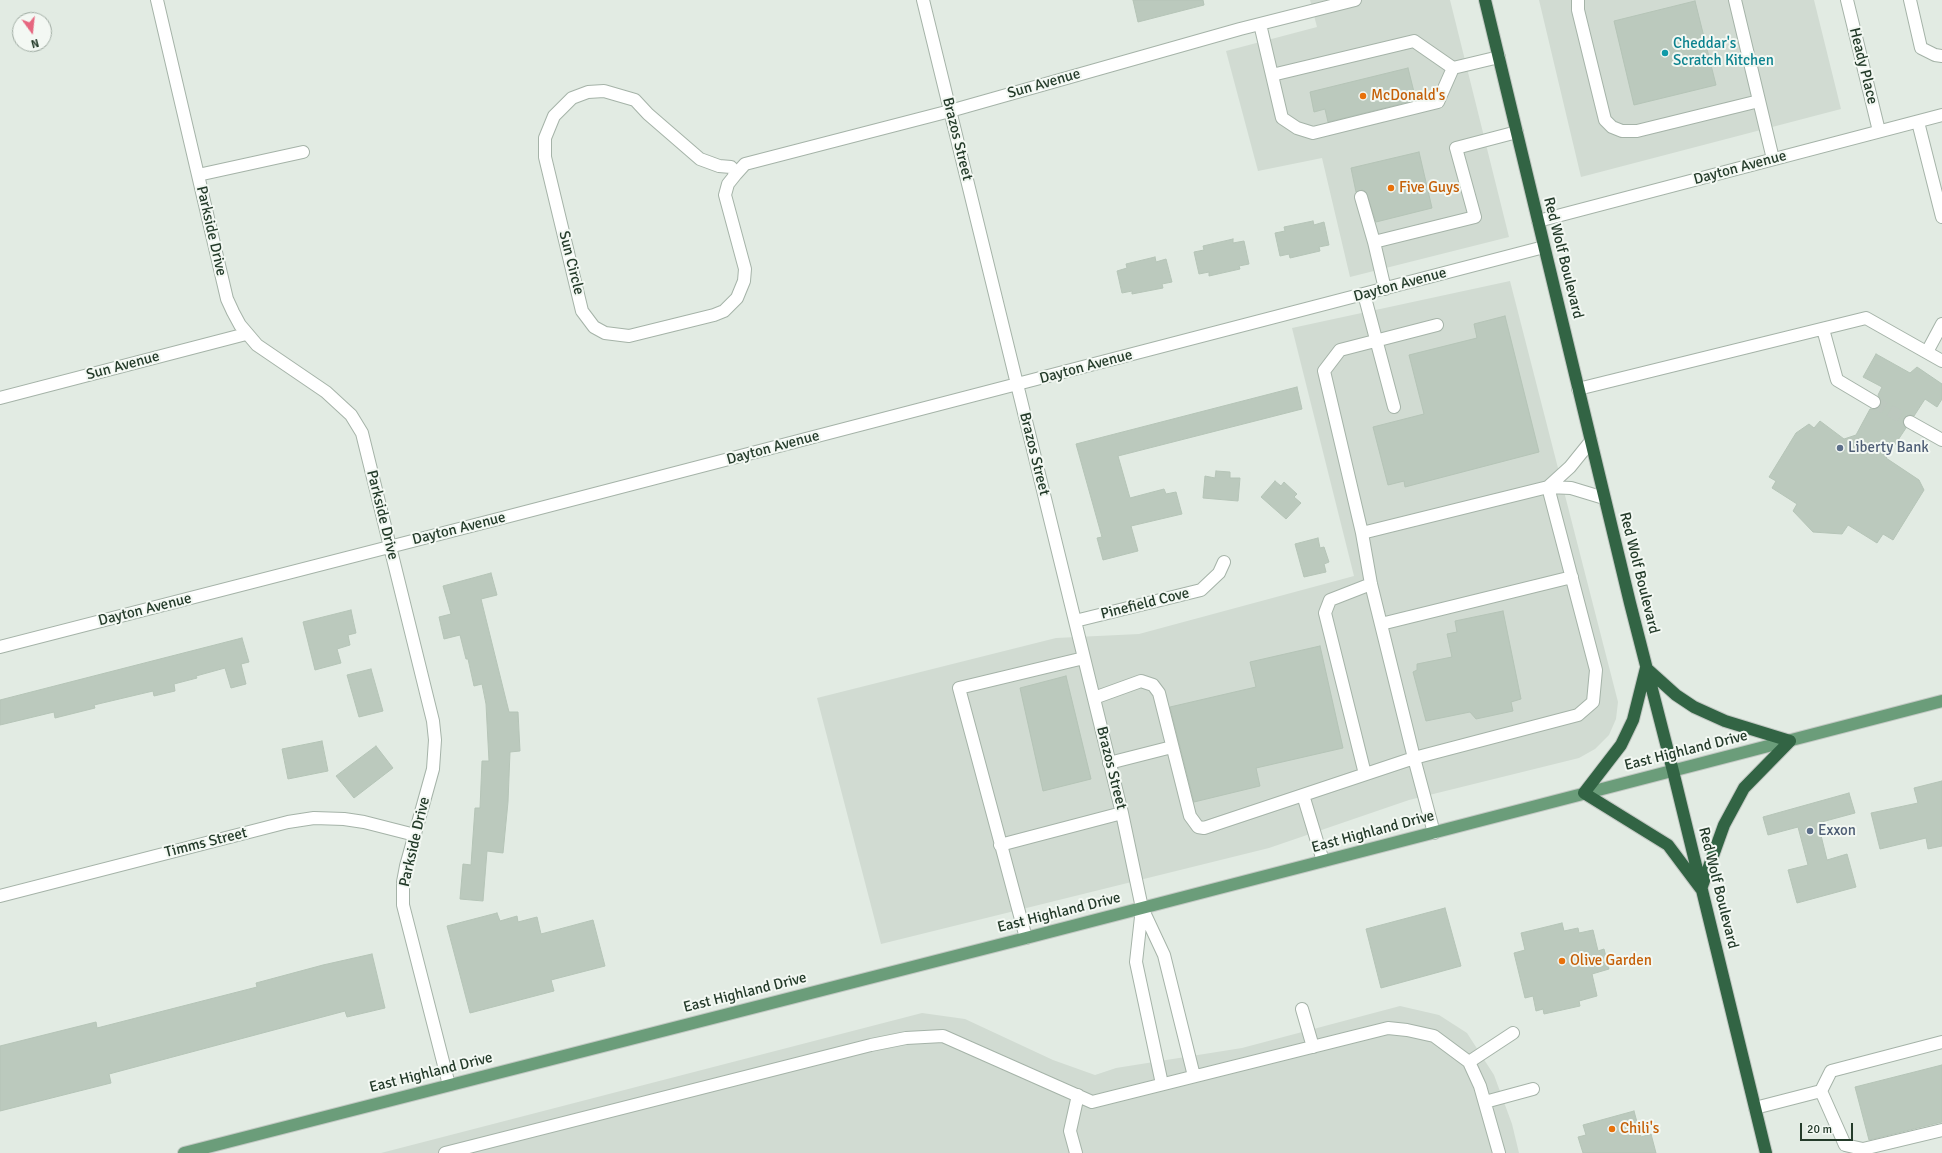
<!DOCTYPE html>
<html>
<head>
<meta charset="utf-8">
<style>
	body { margin:0 }
	#map { position:relative; width:1942px; height:1153px; overflow:hidden; background:#e2ebe3; font-family:Signika,sans-serif }
	canvas { display:block }
	.north { position:absolute; left:12px; top:12px; width:40px; height:40px; box-sizing:border-box; background:#f3f8f3; border:1px solid #a0aca3; border-radius:50%; rotate:165deg; font-size:11px; font-weight:700; line-height:16px; text-align:center; color:#243b2a }
	.north::after { content:''; display:block; margin:auto; width:14px; height:18px; background:#e6667f; clip-path:polygon(50% 0,100% 100%,50% 72%,0 100%) }
	.scale { position:absolute; left:1800px; top:1123px; width:53px; height:18px; box-sizing:border-box; border:2px solid #243b2a; border-top:0; padding-left:5px; font-size:12px; line-height:14px; white-space:nowrap; color:#243b2a; -webkit-text-stroke:3px #f3f8f3; paint-order:stroke }
</style>
</head>
<body>
<div id="map">
<canvas width="1942" height="1153"></canvas>
<div class="north">N</div>
<div class="scale">20 m</div>
</div>
<script>
const c = document.querySelector('canvas').getContext('2d');
c.lineJoin = 'round';
function fill(path, color) { c.fillStyle = color; c.fill(path, 'evenodd'); }
const toPath = rows => new Path2D(rows.map(r => 'M' + r).join(''));
function strokePath(path, color, width, dash) { c.strokeStyle = color; c.lineWidth = width; c.lineCap = dash ? 'butt' : 'round'; c.setLineDash(dash || []); c.stroke(path); }
function label(font, color, halo, rows, align = 'center') {
  c.font = font + ' Signika,sans-serif'; c.lineWidth = 4; c.setLineDash([]); c.textBaseline = 'middle'; c.strokeStyle = halo; c.fillStyle = color; for (const [text, x, y, turn = 0] of rows) {
    c.save(); c.translate(x, y); c.rotate((+turn || 0) * Math.PI / 180); c.textAlign = isNaN(turn) ? turn : align; if (halo) c.strokeText(text, 0, 0); c.fillText(text, 0, 0); c.restore();
  }
}
fill(toPath([
	[1310,0,1450,0,1509,237,1350,277,1322,158,1258,171,1226,51,1317,27],
	[1539,0,1814,0,1841,109,1581,177],
	[1510,281,1618,702,1616,719,1609,735,1595,749,1579,758,1409,800,1269,848,881,944,817,698,1056,638,1139,634,1354,576,1292,328],
	[1400,1006,1439,1015,1467,1033,1494,1075,1512,1124,1519,1153,381,1153,922,1013,965,1019,1053,1060,1095,1075,1116,1068,1242,1048]
]), '#d1dbd2');
const building = toPath([
	[1133,0,1203,0,1204,5,1138,22,1133,0],
	[1695,1,1716,85,1634,105,1614,21,1695,1],
	[1408,68,1416,100,1328,122,1325,109,1314,112,1310,92,1408,68],
	[1419,152,1432,208,1376,222,1366,192,1362,190,1356,192,1351,168,1419,152],
	[1313,221,1314,225,1324,222,1329,245,1319,247,1320,251,1290,258,1289,254,1280,256,1275,233,1285,231,1284,227,1313,221],
	[1233,239,1233,243,1244,241,1249,264,1239,266,1240,269,1209,276,1209,272,1199,274,1194,252,1204,250,1203,246,1233,239],
	[1155,257,1156,262,1166,259,1172,282,1162,284,1163,288,1132,294,1132,291,1122,293,1117,271,1127,268,1126,264,1155,257],
	[1505,316,1539,452,1405,487,1404,481,1388,485,1373,427,1424,414,1409,355,1477,338,1474,324,1505,316],
	[1876,354,1910,373,1917,367,1942,384,1942,399,1937,407,1925,399,1914,416,1910,415,1904,418,1903,422,1906,428,1886,458,1919,480,1924,490,1893,540,1883,534,1877,543,1848,525,1842,534,1813,532,1793,511,1797,504,1772,488,1776,481,1769,477,1796,433,1809,424,1814,428,1820,421,1844,439,1856,435,1870,409,1877,409,1881,402,1878,395,1882,387,1863,377,1876,354],
	[1297,387,1302,409,1118,456,1130,498,1164,489,1166,494,1176,492,1182,514,1131,526,1138,551,1103,560,1097,538,1102,537,1076,444,1297,387],
	[1216,471,1230,472,1230,478,1240,478,1238,501,1203,498,1205,476,1215,478,1216,471],
	[1275,481,1281,486,1284,482,1297,494,1294,497,1301,503,1286,519,1261,497,1275,481],
	[1318,538,1320,548,1324,547,1329,562,1324,564,1326,572,1304,577,1295,544,1318,538],
	[491,573,497,595,481,599,509,712,518,712,520,751,510,752,508,802,503,853,487,851,483,901,460,899,463,864,471,865,475,808,480,808,482,761,489,761,486,704,482,684,474,686,468,659,466,659,460,635,444,639,439,617,451,614,443,586,491,573],
	[351,610,356,633,348,635,350,645,337,649,341,663,315,670,303,622,351,610],
	[1503,611,1521,699,1511,702,1513,711,1476,719,1470,712,1426,721,1413,672,1417,670,1417,664,1452,657,1447,634,1457,632,1455,621,1503,611],
	[242,638,249,662,241,664,246,684,231,688,225,668,196,676,197,678,174,684,175,691,154,696,153,691,94,705,95,708,55,718,54,712,0,725,0,700,242,638],
	[1320,646,1343,748,1256,768,1260,786,1194,802,1170,707,1256,687,1250,662,1320,646],
	[371,669,383,711,359,717,347,675,371,669],
	[1066,676,1091,779,1043,791,1020,688,1066,676],
	[322,741,328,771,288,779,282,749,322,741],
	[376,746,393,768,354,798,336,776,376,746],
	[1942,781,1942,846,1928,849,1926,838,1880,849,1871,813,1918,803,1914,788,1942,781],
	[1849,793,1855,813,1818,823,1827,860,1847,854,1856,887,1797,903,1788,870,1808,865,1798,827,1768,835,1763,817,1849,793],
	[1445,908,1461,966,1381,988,1366,929,1445,908],
	[497,913,500,921,517,916,518,922,537,917,541,934,593,920,605,966,551,980,554,991,470,1013,447,926,497,913],
	[1562,923,1564,931,1578,928,1579,933,1593,930,1598,951,1604,949,1609,969,1592,974,1597,996,1579,1001,1580,1006,1544,1014,1543,1009,1536,1011,1533,996,1525,998,1514,953,1525,950,1521,933,1562,923],
	[372,954,385,1008,347,1017,345,1011,109,1074,111,1083,0,1111,0,1046,96,1022,97,1028,257,987,256,983,323,965,372,954],
	[1942,1065,1942,1122,1869,1140,1855,1087,1942,1065],
	[1634,1111,1641,1137,1651,1134,1656,1153,1583,1153,1578,1137,1586,1135,1583,1125,1634,1111]
]);
fill(building, '#bbc9bd');
strokePath(building, '#b5c4b7', 1);
strokePath(toPath([
	[1874,402,1910,422]
]), '#bcc8be', 12, [12, 6]);
const minor = toPath([
	[157,0,227,299,233,312,240,325,257,345,326,392,351,415,362,433,433,721,435,740,433,769,406,866,403,882,403,905,449,1085],
	[923,0,1122,813,1142,908,1164,955,1194,1076],
	[1578,0,1578,10,1605,120,1612,127,1622,131,1637,131,1759,101],
	[1735,0,1773,159],
	[1847,0,1879,131],
	[1910,0,1921,48,1935,55,1942,56],
	[1260,24,1282,118,1297,128,1313,133,1438,102,1453,68,1499,57],
	[1272,75,1414,41,1453,68],
	[604,91,635,100,648,114,700,159,719,166,731,167,736,174,728,184,725,195,745,269,744,281,737,298,724,311,714,315,629,336,605,333,594,327,582,311,545,157,545,138,554,116,572,98,588,92,604,91],
	[1918,122,1942,217],
	[736,174,745,164,950,111,1240,29,1355,0],
	[198,175,303,152],
	[1361,197,1374,242],
	[1538,221,1942,115],
	[1385,289,1374,242,1475,217,1456,148,1517,132],
	[1364,294,1394,407],
	[1823,329,1837,380,1874,402],
	[1927,352,1942,324],
	[1578,389,1866,318,1942,361],
	[0,398,246,334],
	[1910,422,1942,440],
	[1548,487,1596,670,1593,702,1578,715,1414,758,1371,584,1362,533,1548,487,1571,488,1604,498],
	[1548,487,1570,467,1591,441],
	[1362,533,1324,371,1340,350,1437,325],
	[1075,621,1201,590,1219,573,1224,562],
	[1381,624,1572,577],
	[0,647,502,518,1544,247],
	[1094,698,1141,681,1153,685,1159,693,1190,816,1198,827,1204,828,1414,758,1434,833],
	[1109,763,1172,747],
	[1365,774,1325,613,1330,600,1371,584],
	[1303,795,1323,861],
	[1000,845,1122,813],
	[0,896,288,822,314,818,344,819,364,822,415,835],
	[1142,908,1136,962,1162,1084],
	[1026,938,959,688,1084,658],
	[1302,1009,1313,1047],
	[1469,1062,1513,1033],
	[1821,1091,1845,1145,1863,1149,1942,1130],
	[1485,1102,1533,1089],
	[1755,1108,1821,1091,1831,1071,1942,1042],
	[445,1153,871,1045,906,1038,943,1036,1092,1102,1388,1028,1407,1030,1434,1036,1469,1062,1480,1086,1499,1153],
	[1076,1153,1070,1131,1078,1095]
]);
const major = toPath([
	[184,1153,1026,938,1942,701]
]);
const highway = toPath([
	[1485,0,1630,603,1673,771,1766,1153],
	[1646,668,1676,695,1694,707,1725,721,1790,741,1744,788,1724,825,1701,889,1668,845,1584,793,1621,745,1633,720,1646,668]
]);
strokePath(minor, '#a5b3a8', 14);
strokePath(major, '#c2c8c3', 14);
strokePath(highway, '#c2c8c3', 14);
strokePath(minor, '#fff', 12);
strokePath(major, '#6b9d7a', 12);
strokePath(highway, '#326444', 12);
for (const [x, y, r, color] of [
	[1665,53,4,"#0f9aa8"],
	[1363,96,4,"#e8710a"],
	[1391,188,4,"#e8710a"],
	[1840,448,4,"#5c6f8a"],
	[1810,831,4,"#5c6f8a"],
	[1562,961,4,"#e8710a"],
	[1612,1129,4,"#e8710a"]
]) { const dot = new Path2D(); dot.arc(x, y, r, 0, 2 * Math.PI); c.fillStyle = color; c.fill(dot); strokePath(dot, '#f3f8f3', 1.5); }
label('15px', '#0d838f', '#f3f8f3', [
	["Cheddar's",1673,44],
	["Scratch Kitchen",1673,61]
], 'left');
label('15px', '#243b2a', '#f3f8f3', [
	["Heady Place",1863,66,76],
	["Sun Avenue",1044,84,-16],
	["Brazos Street",957,139,76],
	["Dayton Avenue",1740,168,-15],
	["Parkside Drive",211,231,77],
	["Red Wolf Boulevard",1563,258,76],
	["Sun Circle",571,263,76],
	["Dayton Avenue",1400,285,-15],
	["Sun Avenue",123,366,-15],
	["Dayton Avenue",1086,367,-15],
	["Dayton Avenue",773,448,-15],
	["Brazos Street",1034,454,76],
	["Parkside Drive",382,515,76],
	["Dayton Avenue",459,529,-14],
	["Red Wolf Boulevard",1639,573,76],
	["Pinefield Cove",1145,604,-14],
	["Dayton Avenue",145,610,-14],
	["East Highland Drive",1686,751,-14],
	["Brazos Street",1111,768,76],
	["East Highland Drive",1373,832,-15],
	["Parkside Drive",415,842,-77],
	["Timms Street",206,843,-14],
	["Red Wolf Boulevard",1718,888,76],
	["East Highland Drive",1059,913,-14],
	["East Highland Drive",745,993,-14],
	["East Highland Drive",431,1073,-14]
]);
label('15px', '#c56008', '#f3f8f3', [
	["McDonald's",1371,96],
	["Five Guys",1399,188],
	["Olive Garden",1570,961],
	["Chili's",1620,1129]
], 'left');
label('15px', '#4e5e75', '#f3f8f3', [
	["Liberty Bank",1848,448],
	["Exxon",1818,831]
], 'left');
</script>
</body>
</html>
